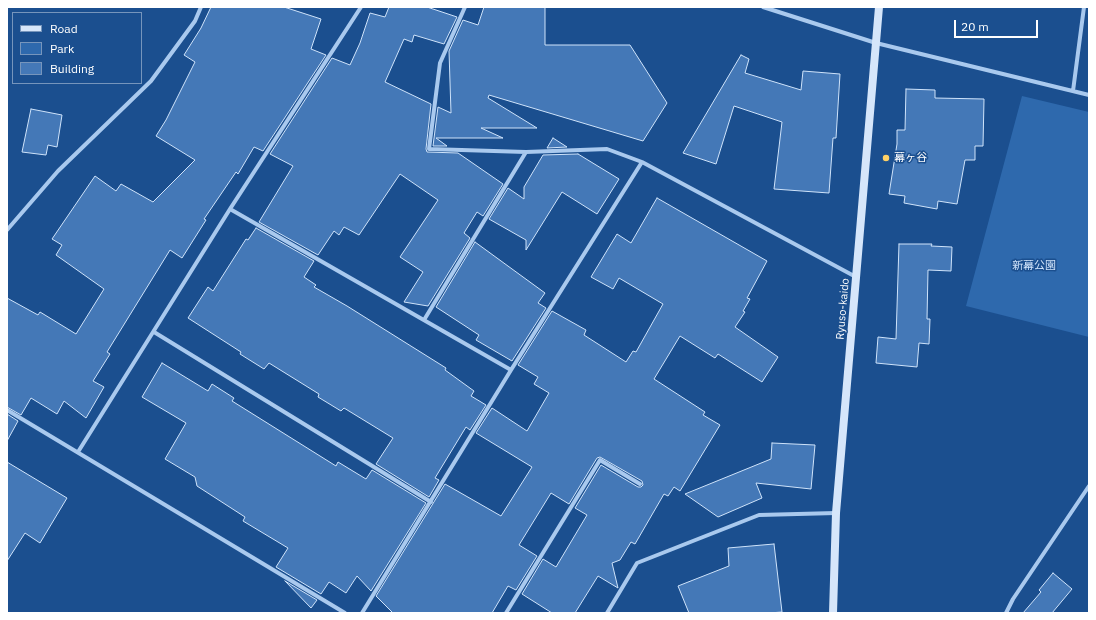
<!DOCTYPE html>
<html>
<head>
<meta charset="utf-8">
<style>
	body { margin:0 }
	#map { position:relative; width:1096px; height:620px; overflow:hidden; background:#1b4f8f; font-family:"IBM Plex Sans",sans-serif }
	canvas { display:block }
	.frame { position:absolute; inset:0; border:8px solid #fff; pointer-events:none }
	.legend { position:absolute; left:12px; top:12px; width:130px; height:72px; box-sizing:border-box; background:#1b4f8f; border:1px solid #7695bc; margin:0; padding:5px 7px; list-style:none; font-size:12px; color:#fff }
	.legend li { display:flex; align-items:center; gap:8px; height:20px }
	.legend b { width:20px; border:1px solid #7695bc }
	.scale { position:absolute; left:954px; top:20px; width:84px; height:18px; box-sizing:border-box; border:2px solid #fff; border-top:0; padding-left:5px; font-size:12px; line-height:14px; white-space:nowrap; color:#fff; -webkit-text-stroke:3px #1b4f8f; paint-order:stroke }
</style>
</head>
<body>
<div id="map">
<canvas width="1096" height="620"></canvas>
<div class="frame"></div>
<ul class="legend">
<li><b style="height:5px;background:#d6e6fa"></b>Road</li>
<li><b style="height:11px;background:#2e69ad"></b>Park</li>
<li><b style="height:11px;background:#4478b7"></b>Building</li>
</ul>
<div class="scale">20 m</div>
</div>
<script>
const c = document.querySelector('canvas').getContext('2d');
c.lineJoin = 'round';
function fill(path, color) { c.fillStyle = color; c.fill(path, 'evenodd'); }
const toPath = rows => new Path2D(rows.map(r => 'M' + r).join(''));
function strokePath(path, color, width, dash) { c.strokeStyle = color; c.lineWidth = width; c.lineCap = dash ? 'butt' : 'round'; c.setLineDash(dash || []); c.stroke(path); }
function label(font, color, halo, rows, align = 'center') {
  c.font = font + ' "IBM Plex Sans","Noto Sans JP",sans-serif'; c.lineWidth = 3; c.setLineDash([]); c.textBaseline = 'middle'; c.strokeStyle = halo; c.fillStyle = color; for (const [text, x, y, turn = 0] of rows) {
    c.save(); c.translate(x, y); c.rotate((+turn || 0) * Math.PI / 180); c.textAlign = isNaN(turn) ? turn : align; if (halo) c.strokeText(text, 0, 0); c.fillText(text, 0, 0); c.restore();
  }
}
fill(toPath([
	[1022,96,1089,112,1089,337,966,306]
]), '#2e69ad');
const building = toPath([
	[211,7,284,7,321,19,311,49,326,55,263,151,254,147,238,174,236,172,204,219,206,220,182,258,170,250,107,352,110,354,93,381,104,387,86,418,64,401,57,414,31,398,21,415,7,407,7,298,38,315,40,312,76,334,104,289,56,255,62,245,52,239,95,176,116,191,121,184,153,202,195,160,156,136,166,120,195,62,184,55,201,28,211,7],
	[389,7,427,7,457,17,444,44,414,35,412,42,404,39,385,82,431,104,426,149,427,152,458,153,503,184,483,216,477,212,464,233,470,238,428,306,404,302,423,272,400,257,438,200,400,174,359,235,344,227,339,235,334,231,318,255,259,222,293,166,270,154,332,58,350,65,360,43,370,13,385,17,389,7],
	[484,7,545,7,545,45,630,45,667,103,643,141,489,95,488,98,537,128,481,128,503,138,436,138,447,146,433,146,438,107,451,113,449,51,463,20,478,25,484,7],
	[741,55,749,59,745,73,801,90,803,71,840,74,836,138,833,138,829,193,774,189,782,122,734,106,716,164,683,153,741,55],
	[906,89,935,90,935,98,984,99,983,146,975,146,975,160,965,160,957,204,938,201,937,209,904,203,905,196,889,194,897,144,897,130,905,130,906,89],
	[31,109,62,115,57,147,48,145,46,155,22,152,31,109],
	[553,138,567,147,547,148,553,138],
	[578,154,619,179,597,214,562,192,526,250,526,240,489,219,508,188,524,199,524,187,543,155,578,154],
	[657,198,767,261,747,298,750,299,743,311,745,312,735,327,778,357,762,382,718,354,715,358,680,336,654,379,705,412,703,415,720,425,680,491,674,487,668,496,664,494,635,544,631,542,620,560,612,563,618,588,598,576,575,613,552,613,522,594,543,559,556,567,587,515,575,508,601,465,638,487,641,487,643,485,642,481,600,457,597,458,569,504,551,493,519,545,537,556,516,590,508,586,492,613,393,613,376,596,445,484,501,516,532,467,476,433,492,408,527,431,549,393,534,384,538,377,518,365,552,311,586,330,584,335,626,362,633,351,636,352,663,304,619,278,613,289,591,277,617,234,631,243,657,198],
	[256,228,314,261,304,277,316,285,314,287,347,306,446,368,445,370,474,391,471,396,486,405,470,430,466,427,435,478,439,480,429,497,376,464,393,438,344,408,341,411,318,397,319,394,269,363,264,369,240,354,241,352,188,318,208,287,213,291,246,239,248,240,256,228],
	[475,242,545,293,538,303,546,308,512,361,476,340,479,335,436,307,475,242],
	[899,244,932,244,931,246,952,247,951,271,928,270,927,319,930,319,929,344,919,343,917,367,876,363,878,337,896,339,899,244],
	[162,363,208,391,212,384,234,398,232,401,336,466,338,462,366,479,372,470,426,503,371,591,357,576,346,593,329,582,321,594,276,567,288,548,243,521,245,517,197,486,195,477,165,459,186,423,142,397,162,363],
	[7,414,18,421,7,441,7,414],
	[772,443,815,445,811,489,756,483,762,498,718,517,685,494,771,459,772,443],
	[7,462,67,498,40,543,25,533,7,561,7,462],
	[774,544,782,612,769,613,689,613,678,586,729,566,728,548,774,544],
	[1053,573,1072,589,1052,613,1023,613,1041,592,1039,590,1053,573],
	[285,581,317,600,311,608,285,581]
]);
fill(building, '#4478b7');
strokePath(building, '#cfe3fa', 1);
strokePath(toPath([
	[465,7,440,63,429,149,526,152,607,149,642,162],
	[763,7,876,43,1089,95],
	[1073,91,1084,7],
	[230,209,511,370],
	[7,230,58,171,151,81,195,21,201,7],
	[424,320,526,152],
	[154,332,431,502],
	[7,410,345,613],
	[78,452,230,209,361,7],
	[362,613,511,370,642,162,856,277],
	[506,613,600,460,640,484],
	[607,613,637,563,759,515,836,513],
	[1006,613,1013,599,1089,486]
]), '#a9c9ee', 4);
strokePath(toPath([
	[833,613,836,513,879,7]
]), '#d6e6fa', 8);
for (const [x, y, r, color] of [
	[886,158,4,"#ffd166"]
]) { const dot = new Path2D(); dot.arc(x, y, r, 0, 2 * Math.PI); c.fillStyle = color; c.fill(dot); strokePath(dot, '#1b4f8f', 1.5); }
label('11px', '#fff', '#1b4f8f', [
	["幕ヶ谷",894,158]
], 'left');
label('11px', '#cfe3fa', '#1b4f8f', [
	["新幕公園",1034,266]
]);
label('11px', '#fff', '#1b4f8f', [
	["Ryuso-kaido",843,309,-85]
]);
</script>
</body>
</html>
